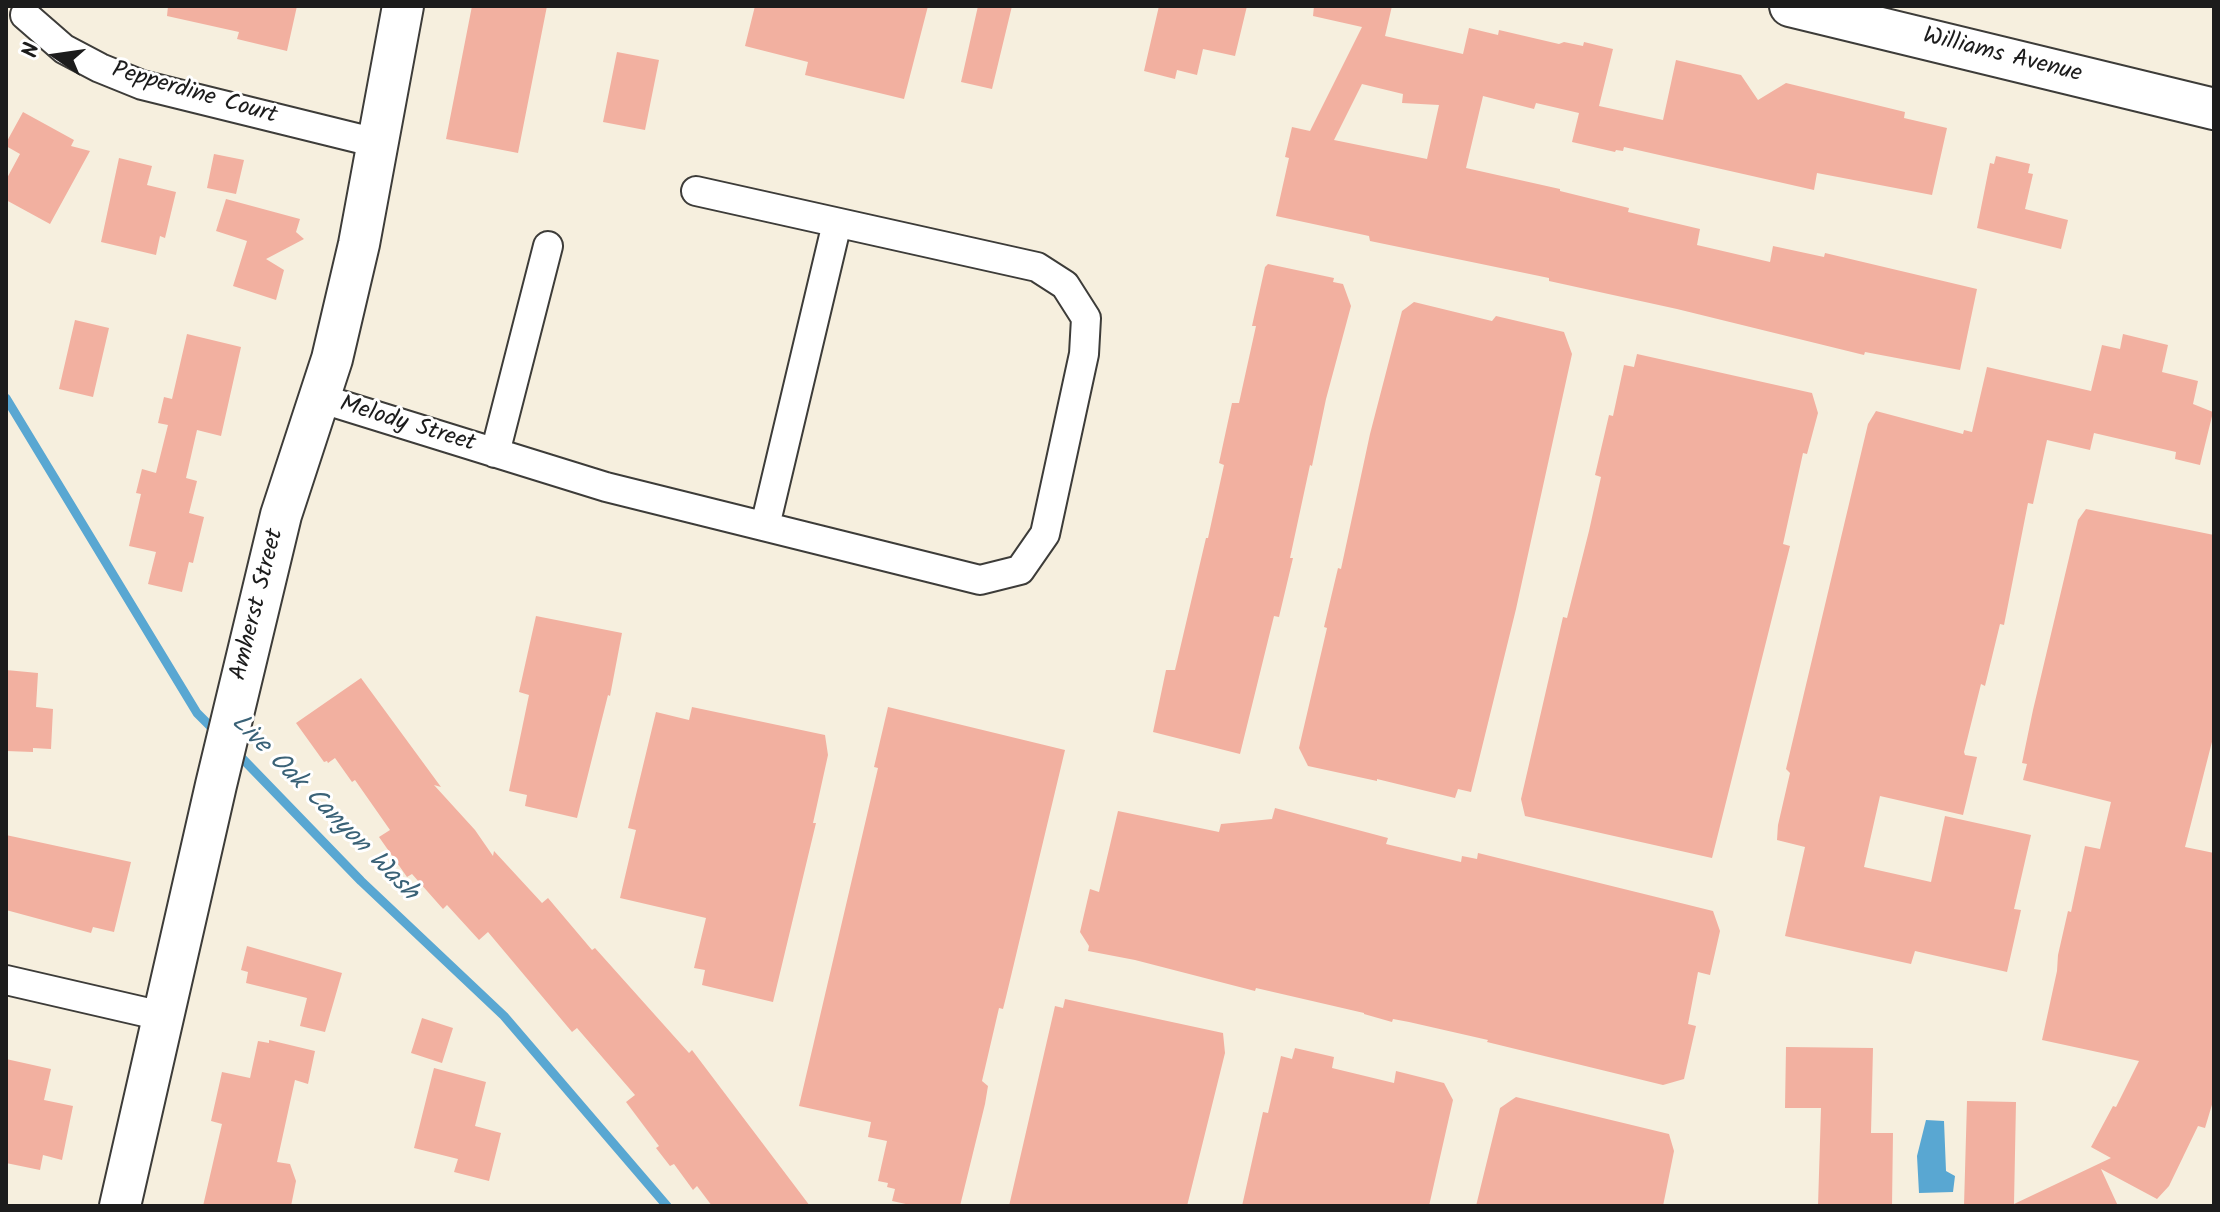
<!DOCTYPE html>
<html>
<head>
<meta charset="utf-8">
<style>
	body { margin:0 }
	#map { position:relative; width:2220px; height:1212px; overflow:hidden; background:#f6efde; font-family:Kalam,sans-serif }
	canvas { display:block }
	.frame { position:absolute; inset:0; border:8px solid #1c1c1c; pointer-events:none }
	.north { position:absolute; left:16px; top:16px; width:80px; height:80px; -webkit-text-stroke:6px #fff; paint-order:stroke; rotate:283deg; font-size:22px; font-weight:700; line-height:32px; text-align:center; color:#1c1c1c }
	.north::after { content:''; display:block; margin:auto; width:28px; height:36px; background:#1c1c1c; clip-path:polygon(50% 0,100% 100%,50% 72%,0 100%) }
</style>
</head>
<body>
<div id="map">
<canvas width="2220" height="1212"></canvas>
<div class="frame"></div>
<div class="north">N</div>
</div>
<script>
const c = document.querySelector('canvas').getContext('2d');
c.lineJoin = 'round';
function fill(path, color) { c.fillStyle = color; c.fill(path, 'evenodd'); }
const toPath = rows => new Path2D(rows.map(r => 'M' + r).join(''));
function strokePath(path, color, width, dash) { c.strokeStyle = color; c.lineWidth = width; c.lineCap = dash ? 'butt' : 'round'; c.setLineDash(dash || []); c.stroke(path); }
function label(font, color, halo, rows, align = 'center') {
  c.font = font + ' Kalam,sans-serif'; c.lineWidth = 6; c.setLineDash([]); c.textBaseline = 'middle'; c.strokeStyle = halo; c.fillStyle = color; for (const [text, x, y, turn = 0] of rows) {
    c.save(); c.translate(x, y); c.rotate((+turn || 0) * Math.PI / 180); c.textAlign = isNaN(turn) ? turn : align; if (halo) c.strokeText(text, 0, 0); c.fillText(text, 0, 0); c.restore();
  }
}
fill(toPath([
	[1926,1120,1944,1121,1946,1171,1955,1176,1953,1192,1919,1193,1917,1156]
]), '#59a7d2');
strokePath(toPath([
	[6,398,197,713,217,733],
	[236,752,361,881,504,1016,667,1206]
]), '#59a7d2', 9);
fill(toPath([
	[168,6,297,6,287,51,237,39,239,32,167,16],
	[472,6,547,6,518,153,446,139],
	[755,6,928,6,904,99,805,75,808,62,745,46],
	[978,6,1012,6,992,89,961,82],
	[1159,6,1247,6,1235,56,1203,49,1197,75,1177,70,1175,79,1144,71],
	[1314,6,1392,6,1385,36,1463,54,1469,28,1498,35,1499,30,1559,44,1564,42,1583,46,1584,42,1613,49,1599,106,1663,120,1676,60,1741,75,1758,100,1786,83,1905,112,1904,118,1947,128,1932,195,1817,173,1814,190,1624,147,1623,151,1616,150,1615,152,1572,142,1579,113,1536,103,1534,109,1483,96,1466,168,1560,189,1560,191,1629,208,1628,212,1700,229,1697,245,1770,262,1773,246,1824,257,1825,253,1977,289,1960,370,1865,352,1864,355,1677,309,1549,281,1549,278,1370,241,1369,236,1276,216,1289,158,1285,157,1292,127,1310,131,1362,27,1313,16],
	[1362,84,1403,94,1402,103,1439,105,1427,159,1334,140],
	[617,52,659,60,645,130,603,122],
	[23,112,74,140,71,146,90,151,50,224,6,200,6,180,20,154,6,146,6,143],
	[214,154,244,160,236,194,207,188],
	[1996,156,2030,164,2028,173,2033,174,2025,209,2068,220,2061,249,1977,228,1990,163,1994,164],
	[119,158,152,166,147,185,176,192,165,238,160,236,156,255,101,242],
	[226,199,300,219,296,232,304,239,266,259,284,270,276,300,233,286,247,241,216,231],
	[1268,264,1334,278,1333,282,1343,284,1351,306,1326,399,1312,466,1310,465,1290,558,1293,558,1279,617,1274,616,1240,754,1153,732,1166,670,1175,670,1206,538,1208,538,1224,465,1219,463,1232,403,1239,403,1256,326,1252,326,1265,267],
	[1414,302,1492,321,1496,316,1564,332,1572,354,1516,609,1471,792,1458,789,1455,798,1377,779,1377,781,1308,766,1299,748,1327,628,1324,627,1338,568,1341,569,1370,434,1402,311],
	[75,320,109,328,93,397,59,389],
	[187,334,241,347,221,436,197,430,186,478,197,481,189,513,204,517,193,563,189,562,182,592,148,584,156,552,129,546,141,494,136,493,142,469,156,473,168,425,158,423,164,397,172,399],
	[2123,334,2168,345,2162,372,2198,381,2193,404,2213,412,2200,465,2175,459,2176,452,2094,433,2090,450,2047,440,2033,504,2028,503,2004,625,2000,624,1985,686,1981,684,1964,752,1965,755,1977,757,1963,815,1880,796,1864,867,1931,882,1945,816,2031,835,2014,909,2021,910,2007,972,1915,951,1911,964,1785,936,1805,847,1777,840,1778,825,1790,773,1786,769,1868,424,1876,411,1963,434,1964,430,1972,432,1987,367,2091,391,2102,345,2120,349],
	[1637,354,1812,393,1818,413,1807,454,1803,453,1783,544,1790,546,1712,858,1525,816,1521,799,1563,617,1567,618,1589,531,1601,477,1595,475,1609,415,1613,416,1624,365,1634,367],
	[2086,509,2214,535,2214,734,2185,847,2214,853,2214,1098,2205,1128,2198,1126,2169,1186,2157,1199,2101,1169,2118,1206,1964,1206,1967,1101,2016,1102,2014,1204,2111,1158,2091,1147,2113,1106,2116,1107,2139,1061,2042,1040,2057,971,2058,955,2068,911,2071,912,2085,846,2100,849,2111,802,2023,780,2027,764,2022,763,2033,710,2078,520],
	[536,616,622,633,610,696,608,695,577,818,525,806,527,795,509,791,529,695,519,692],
	[6,670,38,673,36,707,53,709,51,749,33,748,33,752,6,751],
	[361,678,441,787,434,785,475,830,493,856,494,851,542,903,548,898,592,950,595,948,689,1053,692,1050,810,1206,712,1206,697,1186,693,1190,674,1164,670,1166,656,1148,659,1146,626,1102,635,1095,577,1028,572,1032,488,932,479,940,447,905,443,909,412,874,407,877,379,837,390,830,355,780,352,782,335,758,328,763,327,761,324,762,296,723],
	[692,707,825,735,828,755,813,823,816,823,773,1002,702,985,705,970,694,968,706,918,620,898,636,830,628,828,656,712,689,720],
	[888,707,1065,750,1006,997,1003,1009,999,1008,982,1081,988,1086,985,1104,960,1206,915,1206,892,1201,895,1189,887,1187,888,1183,878,1181,887,1141,868,1137,871,1122,799,1106,878,768,874,767],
	[1275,808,1388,838,1386,844,1461,862,1462,856,1477,859,1478,853,1713,911,1720,931,1710,975,1698,972,1688,1024,1696,1026,1684,1079,1663,1085,1487,1042,1488,1040,1409,1022,1393,1019,1392,1022,1364,1014,1364,1013,1256,988,1255,991,1135,960,1088,951,1089,946,1080,932,1090,889,1099,892,1118,811,1219,832,1221,824,1272,819],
	[6,835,131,862,114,932,93,927,91,933,6,910],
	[247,946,342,973,325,1032,300,1026,307,998,246,983,248,972,241,970],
	[1065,999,1223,1033,1225,1053,1187,1206,1009,1206,1055,1006,1063,1008],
	[422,1018,453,1028,442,1063,411,1053],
	[269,1040,315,1051,308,1084,295,1080,277,1162,290,1164,296,1181,291,1206,203,1206,222,1124,211,1121,222,1072,250,1078,258,1041,269,1043],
	[1786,1047,1873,1048,1871,1133,1893,1133,1892,1206,1818,1206,1821,1108,1785,1108],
	[1295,1048,1334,1057,1332,1068,1394,1083,1396,1071,1444,1083,1453,1100,1429,1206,1242,1206,1263,1112,1268,1113,1281,1056,1292,1059],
	[6,1059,51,1069,44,1100,73,1106,62,1160,43,1155,40,1170,6,1163],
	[434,1068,486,1082,475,1126,501,1133,489,1181,454,1172,458,1159,414,1148],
	[1516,1097,1669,1134,1674,1151,1663,1206,1476,1206,1500,1108]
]), '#f2b0a0');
const street = toPath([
	[25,15,64,49,100,68,142,85,377,143],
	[319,398,606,487,980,580,1020,570,1045,534,1084,354,1086,318,1065,285,1037,267,696,191],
	[495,453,548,246],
	[765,526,837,223],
	[6,980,162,1016]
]);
const secondary = toPath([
	[1790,6,2214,109],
	[120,1206,216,785,281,515,332,359,359,244,403,6]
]);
strokePath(street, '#3d3c39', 32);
strokePath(secondary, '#3d3c39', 44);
strokePath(street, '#fff', 28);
strokePath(secondary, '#fff', 40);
label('24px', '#1c1c1c', '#fff', [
	["Williams Avenue",2002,57,14],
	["Pepperdine Court",194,95,16],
	["Melody Street",407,426,17],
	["Amherst Street",259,605,-76]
]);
label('italic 26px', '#3a6277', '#fff', [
	["Live Oak Canyon Wash",323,809,45]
]);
</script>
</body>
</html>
